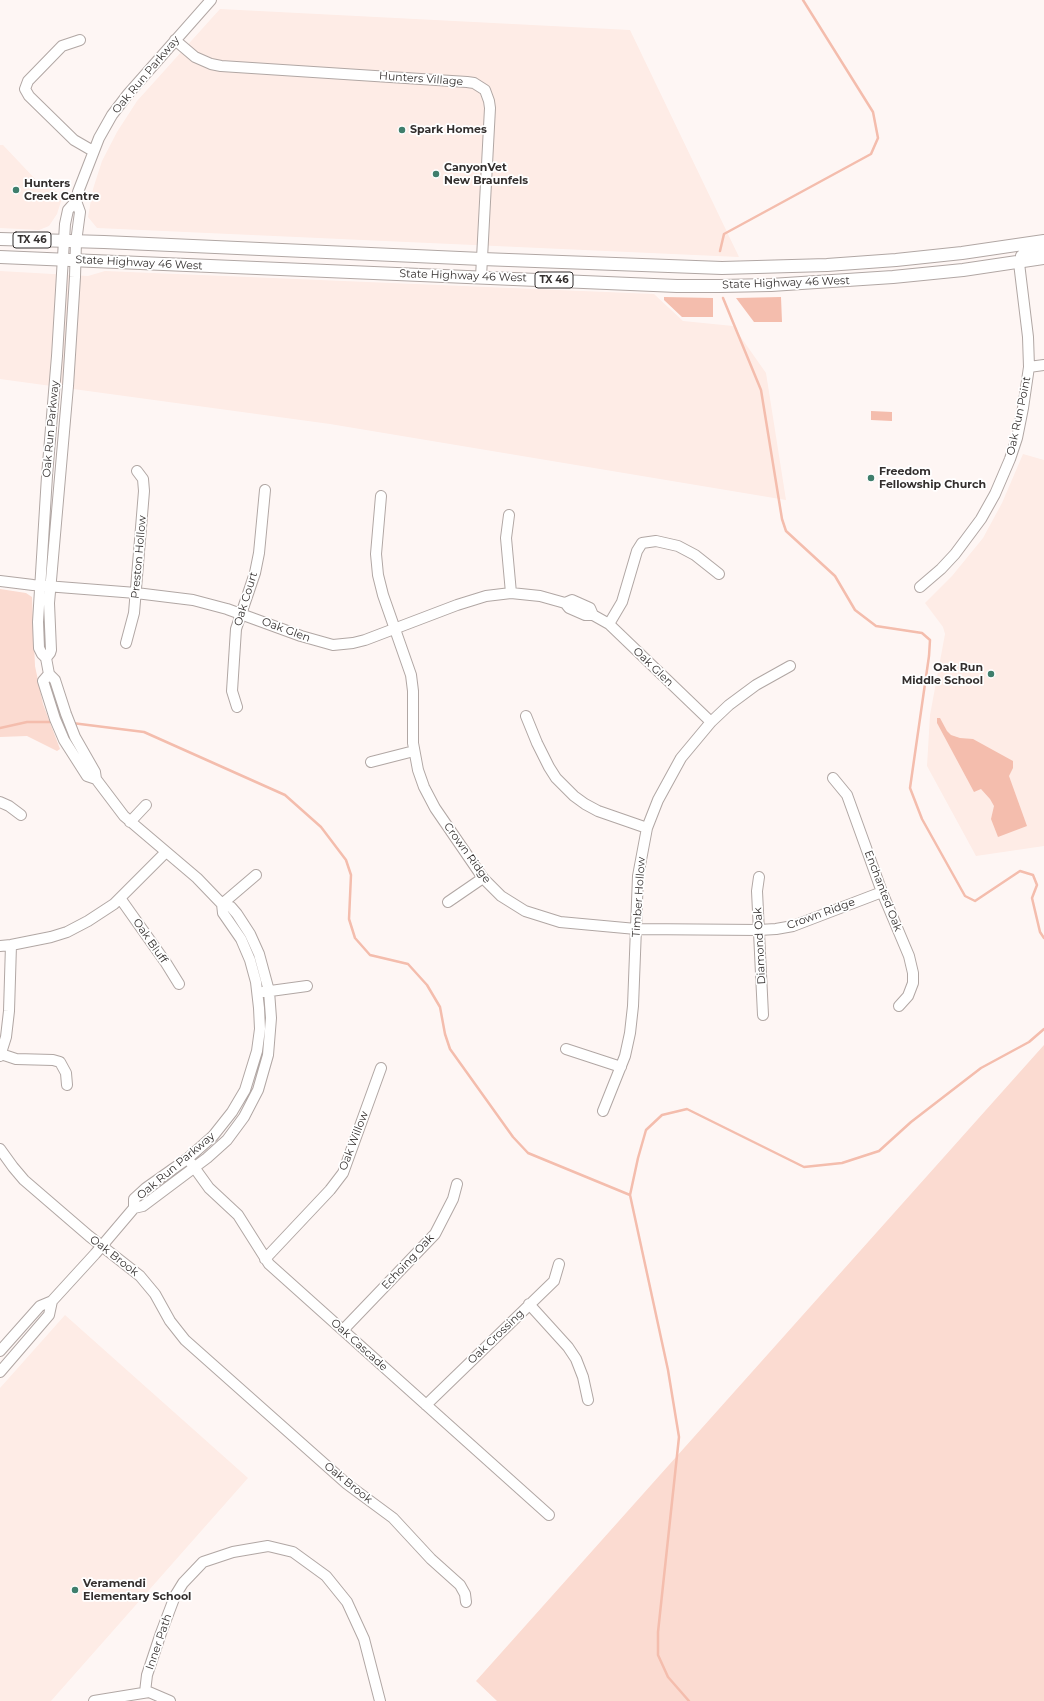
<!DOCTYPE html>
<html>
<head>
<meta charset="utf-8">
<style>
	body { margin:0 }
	canvas { display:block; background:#fef6f4 }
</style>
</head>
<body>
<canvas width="1044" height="1701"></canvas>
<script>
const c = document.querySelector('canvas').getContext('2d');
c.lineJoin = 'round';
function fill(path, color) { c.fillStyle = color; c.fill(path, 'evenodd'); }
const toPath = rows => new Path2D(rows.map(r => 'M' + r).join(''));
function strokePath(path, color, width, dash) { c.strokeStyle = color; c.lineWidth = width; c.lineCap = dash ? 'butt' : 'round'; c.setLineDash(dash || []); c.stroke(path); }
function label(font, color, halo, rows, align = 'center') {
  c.font = font + ' Montserrat,sans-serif'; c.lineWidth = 3.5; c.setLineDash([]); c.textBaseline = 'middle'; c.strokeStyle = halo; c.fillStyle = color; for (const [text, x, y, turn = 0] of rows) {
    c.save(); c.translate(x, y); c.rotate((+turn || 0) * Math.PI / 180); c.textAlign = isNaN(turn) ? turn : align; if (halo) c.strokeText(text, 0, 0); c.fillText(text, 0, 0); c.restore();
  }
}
fill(toPath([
	[220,9,630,30,739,257,97,228,88,217,93,189,102,161,117,132,137,101],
	[0,145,3,145,38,182,63,195,57,214,49,226,39,230,0,228],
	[0,271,88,276,105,271,654,294,683,321,733,326,766,373,786,500,330,424,0,379],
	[1023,454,1044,460,1044,846,976,856,927,766,930,715,945,634,943,627,925,603,952,576,983,538,1002,503],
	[65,1315,248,1478,51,1701,0,1701,0,1388]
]), '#feece6');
fill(toPath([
	[0,589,26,593,32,597,35,666,43,704,60,749,57,751,27,736,0,737],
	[1044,1045,1044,1701,497,1701,476,1681]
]), '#fbdbd1');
fill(toPath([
	[664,297,713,298,713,317,682,317,664,300],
	[781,297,782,322,754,322,736,298],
	[871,411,892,412,892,421,871,420],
	[937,718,940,718,947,731,951,735,960,738,973,739,1013,761,1013,768,1009,776,1027,826,998,837,991,819,994,806,990,799,981,789,974,792,937,723]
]), '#f4bdad');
strokePath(toPath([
	[720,251,724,234,871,154,878,138,873,112,803,0],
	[723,298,761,390,782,519,786,531,835,576,855,610,876,626,922,633,930,640,929,656,910,788,922,819,965,896,975,901,1020,871,1033,875,1037,885,1032,898,1040,932,1044,938],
	[72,723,144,732,285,795,321,827,346,860,351,875,349,919,355,938,370,955,408,964,427,985,440,1007,445,1034,450,1049,513,1137,528,1153,630,1195],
	[0,728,27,722,53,722],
	[689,1701,668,1677,658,1655,658,1632,679,1437,668,1370,630,1195,638,1158,646,1130,662,1115,687,1109,804,1167,842,1163,879,1151,911,1122,981,1068,1029,1042,1044,1029]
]), '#f4bdad', 2.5);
const minor = toPath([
	[80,40,62,46,28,81,25,89,29,96,74,140,93,151],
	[175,40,195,57,211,64,221,66,467,82,474,83,485,90,489,101,490,108,481,277],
	[1029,367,1044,365],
	[381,496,376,554,378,575,383,595,411,675,413,691,413,743,418,770,424,787,435,808,483,878,501,896,525,911,560,922,636,929,759,930,776,929,793,926,882,892],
	[509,515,506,538,511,593],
	[0,581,33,585,136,593,193,600,227,609,301,636,333,645,353,643,365,640,457,605,486,596,511,593,540,596,565,603,569,608,585,615,593,615,609,624,711,722],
	[920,587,941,569,955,554,981,519,995,494,1010,459,1017,438,1023,408,1029,367,1028,337,1019,263],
	[565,603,572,600,590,608,593,615],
	[609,624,622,602,637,551,642,543,656,541,678,546,695,555,719,574],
	[126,643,134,613,144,491,143,479,137,471],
	[46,658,50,653,51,650,49,603,68,386,75,277,76,242,80,212,76,201],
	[49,674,43,681,55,719,64,740,87,776,96,779],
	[237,707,232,691,236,629,255,573,259,553,265,490],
	[526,716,537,743,549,767,556,778,574,796,585,804,598,811,647,828],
	[371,762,414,751],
	[833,778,847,795,882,892,909,956,913,973,913,983,908,996,899,1006],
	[0,802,9,806,21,815],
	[130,822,146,805],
	[759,877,757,891,763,1015],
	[120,898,166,963,179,984],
	[448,902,483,878],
	[222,904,256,875],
	[0,946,11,945,51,937,67,932,88,921,114,904,166,852],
	[263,992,307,986],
	[566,1049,621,1067],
	[1,1054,16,1059,53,1060,60,1062,66,1073,67,1085],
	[0,1056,6,1037,9,1011,11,945],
	[603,1111,625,1056,630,1033,633,1006,638,876,647,828,658,800,681,758,711,722,729,705,756,685,790,666],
	[0,1149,13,1167,24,1180,89,1236,140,1276,155,1294,170,1321,185,1340,347,1484,393,1518,431,1559,460,1585,465,1594,466,1602],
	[191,1163,209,1188,238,1215,269,1264,549,1515],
	[134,1208,143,1206,207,1158,227,1140,244,1117,258,1090,268,1055,271,1018,269,991,259,954,250,934,237,914,231,907,222,904,197,878,124,816,96,779,95,772,75,737,66,714,55,680,49,674,46,658,42,654,39,648,38,622,47,476,57,356,65,224,68,210,76,201,78,192,99,138,112,115,128,94,211,0],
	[265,1259,330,1190,343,1173,381,1068],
	[529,1304,568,1347,576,1359,583,1377,588,1400],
	[343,1330,435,1234,453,1199,457,1184],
	[0,1351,40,1306,52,1301,95,1254,134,1208,134,1199,146,1188,187,1159,213,1136,232,1112,245,1090,257,1051,260,1029,259,1008,256,982,250,960,241,939,223,913,222,904],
	[0,1372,49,1315,52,1301],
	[426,1405,554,1281,559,1264],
	[145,1692,147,1675,161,1633,175,1596,183,1583,203,1562,233,1552,268,1546,293,1552,326,1576,347,1602,364,1639,380,1701],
	[94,1701,149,1692,170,1701]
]);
const major = toPath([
	[0,239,104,242,482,259,722,268,827,265,896,260,962,253,1044,241],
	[1022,256,1028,253,1044,250],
	[0,257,677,286,719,286,771,285,893,277,963,270,1044,258]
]);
strokePath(minor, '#b1a7a4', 12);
strokePath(major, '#b1a7a4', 14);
strokePath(minor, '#fff', 10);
strokePath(major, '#fff', 12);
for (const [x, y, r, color] of [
	[402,130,4,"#3f7e6c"],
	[436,174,4,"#3f7e6c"],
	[16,190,4,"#3f7e6c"],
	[871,478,4,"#3f7e6c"],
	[991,674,4,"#3f7e6c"],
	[75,1590,4,"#3f7e6c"]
]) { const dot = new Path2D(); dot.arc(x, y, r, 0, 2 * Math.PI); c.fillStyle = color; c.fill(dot); strokePath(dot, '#fff', 1.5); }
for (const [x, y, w] of [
	[32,240,38],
	[554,280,38]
]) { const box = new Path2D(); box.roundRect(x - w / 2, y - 8, w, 16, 3); c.fillStyle = '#fff'; c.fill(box); strokePath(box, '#332f2e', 1); }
label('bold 10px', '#332f2e', null, [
	["TX 46",32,240],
	["TX 46",554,280]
]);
label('11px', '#332f2e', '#fff', [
	["Oak Run Parkway",146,75,-50],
	["Hunters Village",421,79,4],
	["State Highway 46 West",139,263,3],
	["State Highway 46 West",463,276,2],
	["State Highway 46 West",786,283,-2],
	["Oak Run Point",1019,416,-78],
	["Oak Run Parkway",51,429,-85],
	["Preston Hollow",139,557,-85],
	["Oak Court",246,599,-73],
	["Oak Glen",286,630,20],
	["Oak Glen",653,667,44],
	["Crown Ridge",467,853,54],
	["Enchanted Oak",883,891,69],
	["Timber Hollow",639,897,-86],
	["Crown Ridge",821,914,-20],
	["Oak Bluff",150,941,55],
	["Diamond Oak",760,946,-93],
	["Oak Willow",354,1141,-69],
	["Oak Run Parkway",176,1166,-40],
	["Oak Brook",114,1256,38],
	["Echoing Oak",408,1262,-47],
	["Oak Crossing",496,1337,-44],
	["Oak Cascade",359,1345,42],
	["Oak Brook",348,1483,39],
	["Inner Path",159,1642,-71]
]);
label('bold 11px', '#332f2e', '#fff', [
	["Spark Homes",410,130],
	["CanyonVet",444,168],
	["New Braunfels",444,181],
	["Hunters",24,184],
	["Creek Centre",24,197],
	["Freedom",879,472],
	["Fellowship Church",879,485],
	["Oak Run",983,668,"right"],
	["Middle School",983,681,"right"],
	["Veramendi",83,1584],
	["Elementary School",83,1597]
], 'left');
</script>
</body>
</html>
